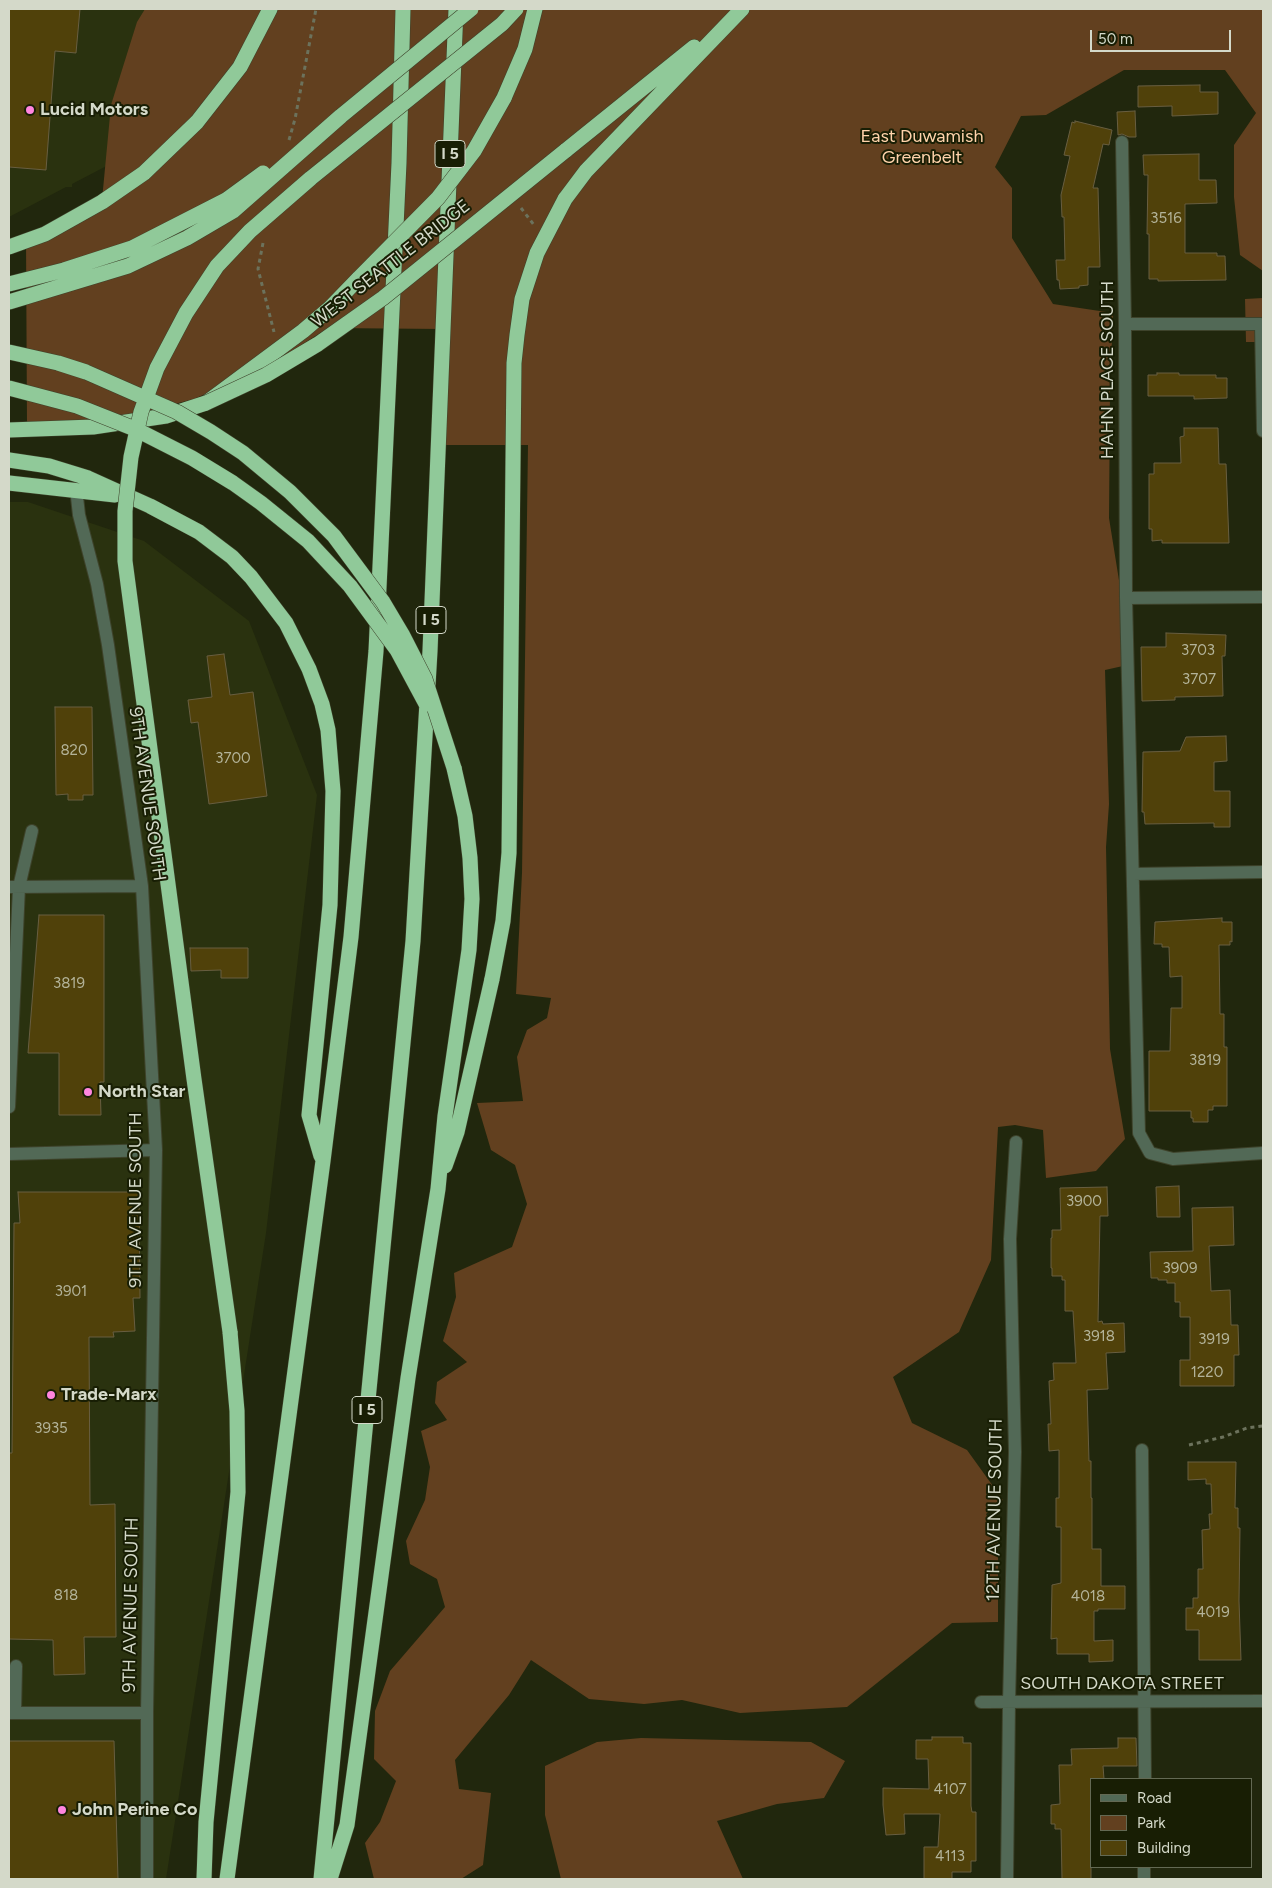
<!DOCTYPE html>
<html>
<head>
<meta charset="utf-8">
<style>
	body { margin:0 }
	#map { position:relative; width:1272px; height:1888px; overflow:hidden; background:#21270d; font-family:Figtree,sans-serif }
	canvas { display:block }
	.frame { position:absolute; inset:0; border:10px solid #d4d9c9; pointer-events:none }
	.legend { position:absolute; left:1090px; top:1778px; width:162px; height:90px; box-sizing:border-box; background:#181e04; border:1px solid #636953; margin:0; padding:6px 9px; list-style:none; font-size:15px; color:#d4d9c9 }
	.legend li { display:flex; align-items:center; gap:10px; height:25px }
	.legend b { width:25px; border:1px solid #636953 }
	.scale { position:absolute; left:1090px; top:30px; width:141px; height:22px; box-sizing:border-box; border:2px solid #d4d9c9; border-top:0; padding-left:6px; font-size:15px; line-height:18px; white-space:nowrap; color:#d4d9c9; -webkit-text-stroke:4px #181e04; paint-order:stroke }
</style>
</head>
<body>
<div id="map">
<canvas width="1272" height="1888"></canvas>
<div class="frame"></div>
<ul class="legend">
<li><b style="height:6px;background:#526956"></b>Road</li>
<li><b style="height:14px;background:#62401f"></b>Park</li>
<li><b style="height:14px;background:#50410a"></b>Building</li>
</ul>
<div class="scale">50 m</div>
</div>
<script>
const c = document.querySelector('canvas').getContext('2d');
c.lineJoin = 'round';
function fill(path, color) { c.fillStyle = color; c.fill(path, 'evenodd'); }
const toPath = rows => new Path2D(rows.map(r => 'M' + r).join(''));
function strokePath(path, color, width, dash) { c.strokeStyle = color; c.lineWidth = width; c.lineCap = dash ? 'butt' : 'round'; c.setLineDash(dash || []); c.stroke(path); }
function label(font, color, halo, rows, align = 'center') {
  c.font = font + ' Figtree,sans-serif'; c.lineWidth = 4; c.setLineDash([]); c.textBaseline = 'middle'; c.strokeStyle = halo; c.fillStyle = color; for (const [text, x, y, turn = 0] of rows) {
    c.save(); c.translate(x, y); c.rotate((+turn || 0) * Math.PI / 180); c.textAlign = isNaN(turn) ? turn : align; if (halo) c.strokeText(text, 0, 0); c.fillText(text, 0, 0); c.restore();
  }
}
fill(toPath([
	[9,9,236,9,139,149,72,184,72,187,66,187,9,217],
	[9,502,28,502,144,541,249,621,317,795,266,1233,166,1879,9,1879]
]), '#2a320f');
fill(toPath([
	[145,9,1263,9,1263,271,1240,255,1234,197,1234,145,1256,113,1225,70,1124,70,1046,115,1021,116,995,167,1012,188,1012,238,1053,304,1113,313,1110,390,1109,518,1122,599,1123,666,1105,670,1109,804,1106,847,1110,1049,1125,1139,1096,1171,1046,1178,1043,1130,1015,1125,998,1127,991,1260,959,1332,893,1377,912,1423,967,1450,1003,1500,986,1514,998,1541,998,1622,952,1623,847,1707,740,1713,682,1700,644,1704,589,1699,531,1660,509,1695,455,1760,459,1789,491,1793,483,1865,461,1879,374,1879,365,1843,380,1822,396,1781,374,1759,375,1711,390,1671,445,1607,437,1579,410,1564,406,1541,425,1500,430,1467,421,1431,447,1420,435,1403,437,1382,467,1362,443,1341,456,1297,454,1273,512,1247,527,1204,515,1165,491,1150,477,1103,523,1101,517,1057,527,1030,547,1018,551,998,516,994,522,873,528,445,439,445,444,329,328,328,268,366,194,399,109,421,27,426,26,238,102,200,111,105,137,22],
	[1263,298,1263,342,1246,342,1245,299],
	[641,1738,811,1742,845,1761,824,1798,777,1804,717,1821,743,1879,561,1879,545,1815,545,1766,597,1742]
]), '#62401f');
const building = toPath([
	[9,9,80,9,76,53,55,51,46,170,9,167,9,9],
	[1200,85,1200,92,1218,92,1218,114,1172,116,1172,106,1138,107,1138,86,1200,85],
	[1135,111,1136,137,1129,137,1122,134,1118,135,1117,112,1135,111],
	[1075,121,1112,130,1109,145,1103,144,1093,188,1098,188,1100,267,1088,267,1088,285,1079,286,1079,288,1060,289,1059,280,1057,280,1056,260,1065,260,1064,217,1062,217,1061,195,1070,156,1064,155,1072,122,1075,123,1075,121],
	[1199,154,1199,180,1216,180,1217,203,1185,204,1185,253,1217,253,1217,256,1225,256,1226,280,1158,281,1158,279,1149,279,1149,234,1147,234,1148,175,1144,175,1143,155,1199,154],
	[1157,373,1179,373,1179,375,1216,375,1216,378,1227,378,1227,398,1194,399,1194,396,1148,396,1148,375,1157,375,1157,373],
	[1184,428,1218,428,1219,464,1226,464,1229,543,1162,543,1162,540,1152,541,1152,529,1149,529,1149,474,1154,474,1154,463,1181,463,1180,437,1184,436,1184,428],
	[1166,633,1226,635,1225,656,1222,656,1223,696,1175,697,1175,700,1142,701,1141,647,1166,647,1166,633],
	[224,654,230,695,253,692,267,796,209,804,198,722,191,723,188,700,212,697,207,656,224,654],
	[55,707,92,707,93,795,83,795,83,800,68,800,68,794,56,795,55,707],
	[1226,736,1227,761,1214,762,1214,791,1230,791,1230,827,1214,827,1214,823,1145,824,1144,812,1142,812,1143,752,1180,751,1186,737,1226,736],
	[39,915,104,915,104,1082,100,1082,101,1115,59,1115,59,1053,28,1053,39,915],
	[1222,918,1222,922,1232,922,1232,942,1230,941,1230,945,1219,945,1220,1014,1224,1014,1224,1047,1227,1047,1227,1106,1213,1106,1213,1110,1208,1110,1208,1122,1193,1122,1193,1118,1191,1118,1191,1111,1149,1111,1149,1051,1170,1051,1171,1008,1182,1008,1182,976,1170,977,1169,947,1162,947,1162,944,1154,944,1155,922,1222,918],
	[190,948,248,948,248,978,221,978,221,970,191,971,190,948],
	[1179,1186,1180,1217,1157,1217,1156,1187,1179,1186],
	[1107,1187,1108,1216,1100,1216,1098,1322,1102,1321,1103,1324,1124,1323,1125,1352,1106,1353,1108,1389,1087,1390,1089,1461,1091,1461,1091,1498,1092,1498,1092,1549,1101,1549,1101,1586,1125,1586,1125,1609,1098,1609,1098,1611,1094,1611,1094,1641,1113,1640,1113,1661,1089,1662,1089,1654,1057,1654,1057,1638,1051,1639,1052,1585,1061,1583,1061,1527,1056,1527,1056,1498,1059,1498,1059,1450,1049,1451,1048,1424,1051,1424,1049,1381,1054,1380,1053,1363,1076,1363,1073,1311,1065,1311,1065,1280,1062,1280,1062,1276,1052,1276,1052,1268,1051,1268,1051,1238,1052,1238,1052,1230,1061,1230,1060,1188,1107,1187],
	[18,1192,139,1192,140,1298,133,1298,135,1331,113,1332,114,1337,89,1337,90,1505,115,1504,116,1637,84,1637,85,1674,54,1675,53,1640,9,1639,9,1453,12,1453,14,1223,20,1223,18,1192],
	[1233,1207,1234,1245,1209,1246,1211,1291,1230,1290,1231,1325,1238,1325,1239,1355,1234,1355,1234,1386,1180,1386,1180,1360,1190,1360,1190,1317,1180,1317,1180,1302,1175,1302,1175,1283,1167,1283,1167,1280,1158,1280,1158,1278,1151,1278,1150,1252,1193,1251,1192,1208,1233,1207],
	[1188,1462,1236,1462,1235,1508,1238,1508,1238,1528,1240,1528,1239,1601,1241,1660,1199,1660,1199,1630,1186,1630,1186,1608,1193,1608,1193,1598,1198,1598,1198,1569,1203,1569,1202,1530,1210,1529,1209,1514,1212,1514,1211,1484,1206,1484,1206,1479,1188,1480,1188,1462],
	[932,1737,963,1737,963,1743,971,1743,971,1806,972,1812,976,1812,976,1861,971,1861,971,1872,952,1872,952,1879,924,1879,924,1847,938,1847,940,1814,904,1814,905,1834,886,1835,883,1805,883,1788,929,1789,928,1759,916,1759,916,1740,932,1740,932,1737],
	[1118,1738,1136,1738,1137,1766,1103,1766,1104,1779,1091,1779,1091,1879,1062,1879,1061,1829,1055,1829,1055,1824,1051,1824,1051,1805,1060,1804,1059,1765,1072,1765,1071,1749,1118,1748,1118,1738],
	[9,1741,114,1741,118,1879,9,1879,9,1741]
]);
fill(building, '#50410a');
strokePath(building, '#685e41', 1);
const minor = toPath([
	[1122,142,1125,324,1126,598,1139,1133,1150,1153,1173,1159,1263,1153],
	[1125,324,1261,324,1263,431],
	[77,497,79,515,97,584,108,645,142,886,156,1150,147,1713,147,1879],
	[1126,598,1263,597],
	[1133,874,1263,872],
	[9,887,142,886],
	[9,1107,19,887,32,831],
	[9,1154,156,1150],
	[1142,1450,1145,1779],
	[981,1702,1263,1701],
	[9,1713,147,1713],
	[15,1713,16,1666],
	[1007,1879,1009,1703,1015,1452,1010,1239,1016,1142],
	[1144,1879,1144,1867]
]);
const highway = toPath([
	[504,98,525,49,535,9],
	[565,151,694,47],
	[565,199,586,171,742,9],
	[9,247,45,234,102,202,144,173,197,122,240,67,270,9],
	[9,430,93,427,166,416,206,403,303,331,330,308,359,278],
	[9,460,49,466,88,478,150,506,199,532,232,557,251,577,286,623,309,669,322,704,328,730,333,791,330,905,309,1115,321,1156],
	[9,483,115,495],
	[445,1166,457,1132,492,979],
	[204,1879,206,1822,238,1492,237,1411,230,1332],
	[227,1879,323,1161,351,937,376,651,399,163,403,9],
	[321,1879,413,941,430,651,456,9],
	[330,1879,347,1825,408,1378,438,1189,445,1116,469,950,472,899,470,858,465,816,454,768]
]);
strokePath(minor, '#3e432b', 14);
strokePath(highway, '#3e432b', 16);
strokePath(toPath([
	[289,140,295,119,316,9],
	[521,208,534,225],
	[263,243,258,269,274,332],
	[1189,1445,1223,1437,1247,1428,1263,1426]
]), '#6c725c', 3, [4, 4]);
strokePath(minor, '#526956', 12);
strokePath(highway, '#90c999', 15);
const highwayBridge = toPath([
	[359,278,438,198,474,151,504,98],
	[9,284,64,270,132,248,226,200,263,173],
	[9,302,128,266,187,238,233,211,341,116,471,9],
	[9,352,58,363,86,372,177,412,211,432,243,453,290,492,334,536,383,602,402,634,425,679,454,768],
	[9,388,77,406,135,429,192,458,233,483,261,503,308,541,350,586,397,650,426,704],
	[206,403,266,375,318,344,383,298,565,151],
	[492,979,503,921,509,853,514,363,517,335,522,299,537,253,565,199],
	[230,1332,194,1079,125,561,125,511,131,457,141,412,157,368,186,313,217,266,250,231,311,178,502,24,516,9]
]);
strokePath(highwayBridge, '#3e432b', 16, []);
strokePath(highwayBridge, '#90c999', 15);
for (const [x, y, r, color] of [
	[30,110,5,"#ff85de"],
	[88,1092,5,"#ff85de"],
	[51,1395,5,"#ff85de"],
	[62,1810,5,"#ff85de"]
]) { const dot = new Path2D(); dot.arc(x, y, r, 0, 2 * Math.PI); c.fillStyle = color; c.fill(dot); strokePath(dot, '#181e04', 2); }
label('15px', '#b3b399', null, [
	["3516",1166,219],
	["3703",1198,651],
	["3707",1199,680],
	["820",74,751],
	["3700",233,759],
	["3819",69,984],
	["3819",1205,1061],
	["3900",1084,1202],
	["3909",1180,1269],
	["3901",71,1292],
	["3918",1099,1337],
	["3919",1214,1340],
	["1220",1207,1373],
	["3935",51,1429],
	["818",66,1596],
	["4018",1088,1597],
	["4019",1213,1613],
	["4107",950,1790],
	["4113",950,1857]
]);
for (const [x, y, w] of [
	[450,154,30],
	[431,620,30],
	[367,1410,30]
]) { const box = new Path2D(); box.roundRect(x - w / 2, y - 13.5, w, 27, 4); c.fillStyle = '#181e04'; c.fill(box); strokePath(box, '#d4d9c9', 1); }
label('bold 16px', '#d4d9c9', null, [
	["I 5",450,154],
	["I 5",431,620],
	["I 5",367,1410]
]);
label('bold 18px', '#d4d9c9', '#181e04', [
	["Lucid Motors",40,110],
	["North Star",98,1092],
	["Trade-Marx",61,1395],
	["John Perine Co",72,1810]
], 'left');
label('18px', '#ffd3ab', '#181e04', [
	["East Duwamish",922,137],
	["Greenbelt",922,158]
]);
label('18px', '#d4d9c9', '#181e04', [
	["WEST SEATTLE BRIDGE",391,264,-38],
	["HAHN PLACE SOUTH",1108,370,-90],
	["9TH AVENUE SOUTH",147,794,82],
	["9TH AVENUE SOUTH",136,1200,-90],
	["12TH AVENUE SOUTH",995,1510,-89],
	["9TH AVENUE SOUTH",131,1605,-89],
	["SOUTH DAKOTA STREET",1122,1684]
]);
</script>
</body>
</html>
